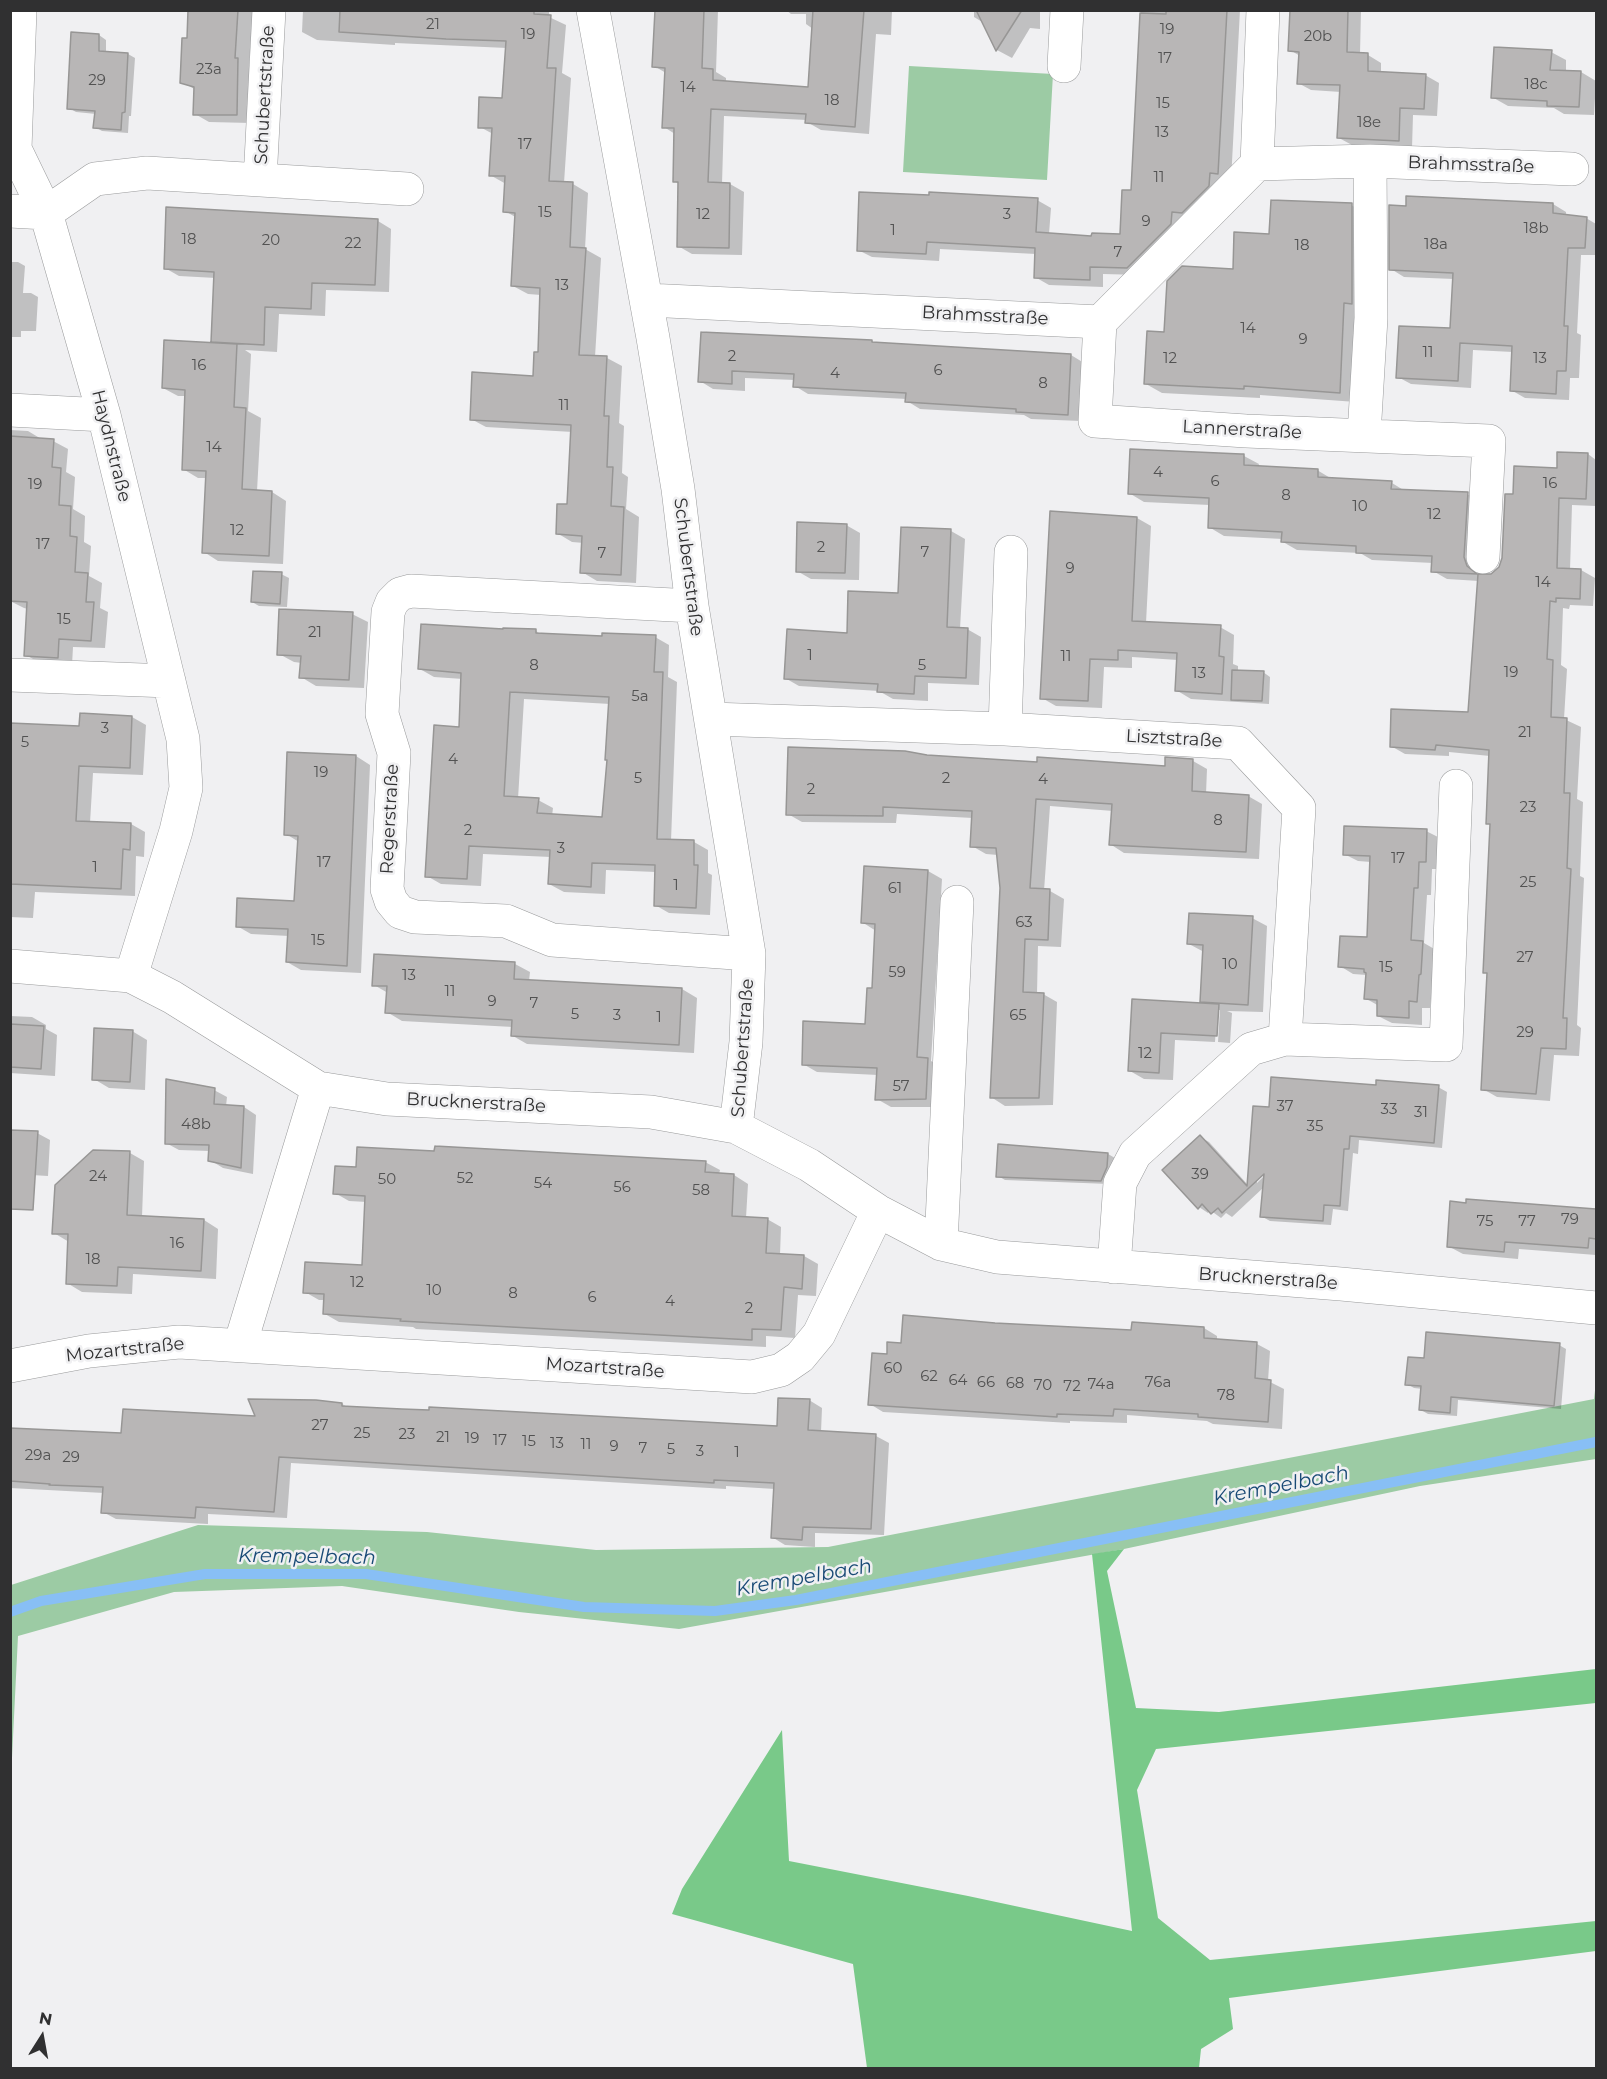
<!DOCTYPE html>
<html>
<head>
<meta charset="utf-8">
<style>
	body { margin:0 }
	#map { position:relative; width:1607px; height:2079px; overflow:hidden; background:#f0f0f2; font-family:Montserrat,sans-serif }
	canvas { display:block }
	.frame { position:absolute; inset:0; border:12px solid #303031; pointer-events:none }
	.north { position:absolute; left:12px; top:2007px; width:60px; height:60px; -webkit-text-stroke:4px #f0f0f2; paint-order:stroke; rotate:11deg; font-size:16px; font-weight:700; line-height:24px; text-align:center; color:#303031 }
	.north::after { content:''; display:block; margin:auto; width:21px; height:27px; background:#303031; clip-path:polygon(50% 0,100% 100%,50% 72%,0 100%) }
</style>
</head>
<body>
<div id="map">
<canvas width="1607" height="2079"></canvas>
<div class="frame"></div>
<div class="north">N</div>
</div>
<script>
const c = document.querySelector('canvas').getContext('2d');
c.lineJoin = 'round';
function fill(path, color) { c.fillStyle = color; c.fill(path, 'evenodd'); }
const toPath = rows => new Path2D(rows.map(r => 'M' + r).join(''));
function strokePath(path, color, width, dash) { c.strokeStyle = color; c.lineWidth = width; c.lineCap = dash ? 'butt' : 'round'; c.setLineDash(dash || []); c.stroke(path); }
function label(font, color, halo, rows, align = 'center') {
  c.font = font + ' Montserrat,sans-serif'; c.lineWidth = 5; c.setLineDash([]); c.textBaseline = 'middle'; c.strokeStyle = halo; c.fillStyle = color; for (const [text, x, y, turn = 0] of rows) {
    c.save(); c.translate(x, y); c.rotate((+turn || 0) * Math.PI / 180); c.textAlign = isNaN(turn) ? turn : align; if (halo) c.strokeText(text, 0, 0); c.fillText(text, 0, 0); c.restore();
  }
}
fill(toPath([
	[909,66,1053,74,1047,180,903,172],
	[1596,1382,1596,1459,1420,1486,1124,1549,679,1629,519,1612,342,1586,174,1592,18,1636,11,1778,11,1585,198,1525,427,1532,596,1550,828,1547,1594,1399]
]), '#9ccba4');
fill(toPath([
	[1124,1549,1107,1571,1136,1708,1219,1712,1596,1669,1596,1703,1156,1749,1137,1790,1158,1918,1210,1960,1596,1921,1596,1951,1229,1998,1233,2029,1201,2049,1199,2068,867,2068,853,1964,672,1914,682,1889,782,1730,789,1861,968,1896,1132,1931,1092,1554]
]), '#79c989');
fill(toPath([
	[190,10,253,10,249,66,252,68,251,123,209,122,195,114,196,90,182,82,188,40],
	[303,10,549,10,549,17,566,25,562,73,571,78,564,183,573,184,588,193,585,249,601,258,595,357,607,358,622,366,619,423,624,426,622,473,628,477,626,509,639,517,636,583,597,581,582,572,584,543,572,542,557,533,568,506,573,432,486,427,471,419,535,377,540,354,541,295,528,294,513,286,517,218,505,211,506,184,490,175,493,134,480,127,504,100,507,48,395,43,395,45,317,40,302,32],
	[656,10,718,10,716,72,726,78,726,82,809,88,813,29,806,24,806,14,791,14,786,10,892,10,891,35,876,34,869,134,821,130,807,122,807,120,724,116,722,184,730,184,744,192,742,255,692,254,678,246,679,184,674,181,675,134,664,127,666,73,654,66],
	[974,10,1040,10,1040,29,1030,28,1012,58,997,50,984,23,974,17],
	[1141,10,1240,10,1231,181,1141,275,1103,274,1103,287,1049,285,1035,277,1036,254,940,249,939,261,872,257,858,250,1037,200,1051,208,1049,234,1093,237,1121,236,1132,192],
	[1292,10,1361,10,1360,54,1368,55,1381,63,1381,73,1425,75,1439,83,1437,116,1413,115,1412,148,1352,145,1339,138,1341,92,1311,90,1298,83,1300,56,1290,50],
	[72,34,99,35,106,40,106,53,128,54,135,58,131,116,129,116,128,133,102,131,95,127,96,114,76,112,69,108],
	[1551,52,1566,60,1566,72,1581,72,1596,81,1594,115,1564,114,1554,108,1508,106,1492,97],
	[1553,204,1566,212,1566,216,1586,218,1596,224,1596,255,1581,255,1577,333,1581,335,1579,378,1570,378,1569,400,1525,398,1511,390,1513,352,1473,350,1471,388,1411,384,1398,377,1451,330,1454,279,1404,277,1391,269],
	[1351,205,1368,214,1356,402,1260,395,1260,398,1162,393,1146,384,1165,334,1270,235],
	[378,221,391,229,389,292,326,290,325,316,279,314,277,352,245,350,251,354,248,411,261,418,257,491,272,492,286,501,283,564,218,561,204,552,207,478,198,478,183,469,187,396,178,396,163,388,218,344,213,341,216,278,179,276,165,268],
	[10,262,18,262,25,266,23,293,31,293,38,297,36,331,21,331,21,337,10,337],
	[702,333,872,341,876,344,1071,355,1084,363,1081,421,1031,419,1024,415,920,409,907,401,907,399,808,394,795,386,795,380,745,378,745,391,713,389,700,381],
	[10,430,28,431,43,440,53,441,68,449,66,472,75,477,73,509,85,516,84,542,91,546,89,576,102,583,100,608,108,612,105,648,73,647,72,665,40,663,26,655,28,609,24,608,10,601],
	[1588,454,1596,460,1596,506,1572,505,1570,570,1581,570,1595,578,1593,606,1570,605,1569,609,1563,608,1561,665,1567,669,1564,719,1581,727,1577,799,1583,802,1580,876,1584,878,1577,1025,1581,1028,1579,1056,1554,1055,1550,1101,1497,1097,1483,1089,1489,974,1485,972,1492,826,1487,823,1490,756,1449,752,1449,756,1405,754,1391,746,1469,714,1479,581,1447,579,1433,571,1433,563,1372,560,1360,553,1297,550,1283,542,1283,539,1224,536,1209,527,1210,505,1144,502,1129,493,1244,456,1259,464,1258,467,1317,470,1332,479,1392,483,1405,491,1467,494,1482,502,1478,566,1481,576,1492,575,1500,568,1515,496,1558,469],
	[1137,518,1151,526,1146,623,1220,627,1234,635,1233,664,1238,666,1238,672,1263,672,1270,677,1269,704,1191,699,1176,690,1178,660,1132,657,1132,668,1104,667,1102,708,1056,706,1042,698],
	[846,525,860,533,859,580,811,579,797,571],
	[951,531,965,539,960,629,967,629,981,637,979,685,928,683,928,701,893,699,879,691,799,686,785,678,848,635,900,595],
	[281,574,289,578,287,607,259,606,252,602],
	[352,614,368,622,364,688,316,686,301,677,302,663,294,662,279,654],
	[536,631,542,635,603,638,655,637,669,645,668,677,677,682,671,841,694,842,708,850,708,873,712,875,710,915,669,913,655,905,656,872,606,870,605,894,564,892,549,884,551,857,483,854,481,886,441,884,427,876,460,728,463,679,434,677,420,669],
	[524,699,610,704,609,760,604,818,552,816,553,808,538,800,518,799],
	[132,717,146,725,143,775,93,773,90,823,131,824,145,832,144,857,136,856,135,896,35,892,33,918,10,917,10,846,80,727],
	[356,756,370,765,361,973,301,970,287,962,289,936,251,934,237,926,296,902,299,842,286,834],
	[927,757,1038,763,1166,767,1193,761,1207,769,1206,794,1248,796,1262,804,1259,859,1124,853,1110,844,1113,811,1050,806,1044,891,1050,891,1064,899,1061,947,1038,946,1037,994,1043,994,1057,1002,1053,1105,1005,1106,991,1097,1001,888,998,855,986,854,972,846,973,818,897,814,896,823,802,822,788,814],
	[1426,831,1440,838,1439,869,1432,869,1431,895,1427,895,1424,943,1436,950,1430,1008,1422,1008,1422,1025,1392,1023,1378,1016,1379,1006,1365,998,1367,975,1353,974,1340,966,1368,939,1371,862,1358,861,1344,854],
	[928,871,942,879,931,1061,942,1067,940,1107,891,1107,877,1099,878,1075,817,1072,803,1064,866,1025,873,989,876,931,862,922],
	[1252,918,1267,926,1263,1012,1227,1011,1232,1013,1230,1043,1218,1042,1220,1010,1217,1010,1215,1042,1175,1040,1173,1080,1144,1079,1130,1071,1133,1001,1207,1005,1202,1002,1204,952,1189,944],
	[515,964,530,972,529,981,682,989,697,998,694,1053,527,1044,513,1036,513,1027,402,1021,387,1012,388,993,374,985],
	[10,1016,32,1017,46,1025,46,1029,57,1035,55,1076,10,1073],
	[132,1031,147,1040,145,1090,109,1088,94,1079],
	[1377,1087,1438,1087,1447,1092,1442,1148,1359,1140,1358,1154,1353,1153,1348,1211,1333,1209,1331,1225,1270,1221,1261,1216,1264,1187,1232,1217,1226,1213,1221,1218,1210,1210,1208,1213,1199,1207,1200,1137,1209,1142,1248,1185,1270,1109],
	[1270,1170,1257,1183,1257,1178],
	[214,1090,227,1097,226,1106,244,1107,256,1115,253,1174,223,1168,210,1160,210,1151,179,1150,166,1143],
	[37,1133,50,1140,48,1176,15,1174],
	[130,1153,144,1161,142,1217,204,1220,218,1229,216,1279,133,1274,132,1294,82,1292,67,1283,69,1242,54,1233],
	[1108,1154,1115,1158,1109,1184,1005,1180,998,1176],
	[705,1162,720,1170,719,1174,734,1175,748,1184,746,1218,767,1219,781,1227,780,1255,804,1256,818,1264,816,1296,798,1295,795,1338,766,1336,766,1347,416,1329,413,1327,339,1322,325,1314,325,1300,319,1300,305,1292,364,1267,367,1202,349,1201,335,1193,358,1168],
	[1468,1201,1596,1211,1596,1255,1519,1249,1518,1259,1463,1254,1448,1246],
	[995,1324,1133,1332,1204,1328,1217,1336,1217,1341,1257,1344,1270,1351,1268,1381,1284,1389,1282,1429,1213,1424,1207,1421,1127,1415,1127,1423,1070,1421,1070,1423,883,1412,870,1404,888,1356,903,1345],
	[1559,1345,1566,1349,1561,1409,1458,1400,1457,1416,1428,1414,1421,1410,1423,1389,1414,1388,1407,1384,1425,1360],
	[809,1400,822,1408,821,1432,876,1436,889,1443,884,1535,815,1533,815,1547,785,1545,772,1537,775,1489,726,1486,726,1489,291,1463,287,1518,208,1514,208,1524,116,1519,103,1512,104,1493,10,1488,10,1429,123,1434,342,1404,348,1407,778,1427]
]), '#0003');
strokePath(toPath([
	[10,1612,41,1601,205,1574,366,1574,584,1607,715,1611,796,1600,1596,1442]
]), '#88bff5', 10);
const building = toPath([
	[188,10,238,10,235,58,238,58,237,115,193,115,194,87,180,83,182,38,187,38,188,10],
	[340,10,534,10,534,14,551,15,547,68,556,68,549,181,573,182,570,247,586,248,579,355,607,356,604,416,609,416,607,467,613,467,611,506,624,507,621,575,580,573,582,536,556,534,557,504,567,504,571,425,470,420,472,372,533,376,534,352,538,352,540,288,511,286,515,213,503,212,505,176,489,176,492,128,478,128,479,97,502,98,506,41,446,39,339,32,340,10],
	[655,10,704,10,702,68,713,69,713,80,808,87,813,10,864,10,855,127,805,123,806,114,711,109,708,182,730,183,729,248,677,247,678,182,673,182,674,128,662,128,665,68,652,67,655,10],
	[976,10,1022,10,996,51,976,10],
	[1166,10,1227,10,1218,174,1210,173,1209,186,1182,213,1172,212,1171,224,1127,268,1090,267,1090,280,1034,278,1035,248,927,242,926,254,857,251,859,192,929,195,929,192,1038,198,1036,232,1091,236,1092,233,1120,234,1122,190,1131,190,1140,13,1166,14,1166,10],
	[1290,10,1348,10,1347,52,1368,53,1368,71,1426,74,1424,109,1400,108,1399,141,1337,138,1340,85,1297,84,1299,52,1288,51,1290,10],
	[71,32,99,34,99,51,128,53,125,112,122,113,121,130,93,128,95,111,67,109,71,32],
	[1494,47,1552,50,1550,70,1581,71,1579,107,1547,106,1547,101,1491,98,1494,47],
	[1406,196,1553,203,1553,213,1587,217,1585,248,1568,248,1564,326,1568,326,1566,371,1557,371,1556,394,1510,391,1512,346,1460,343,1458,381,1396,378,1399,326,1450,328,1453,273,1389,270,1389,205,1406,206,1406,196],
	[1271,200,1352,203,1352,304,1344,303,1340,393,1244,386,1244,389,1144,384,1147,331,1164,332,1167,281,1182,266,1233,269,1234,232,1269,234,1271,200],
	[166,207,378,219,375,285,312,283,311,309,265,307,264,345,211,342,214,272,164,269,166,207],
	[701,332,872,340,872,342,1071,354,1068,415,1016,412,1016,409,905,402,906,393,793,387,794,374,732,371,732,384,698,382,701,332],
	[164,340,237,344,234,407,246,408,242,489,272,491,269,556,202,553,206,471,182,470,185,390,162,388,164,340],
	[10,436,54,439,52,467,61,468,59,505,71,506,70,536,77,537,75,572,88,573,86,602,94,602,91,641,59,639,58,658,24,656,27,602,10,601,10,436],
	[1130,449,1241,454,1244,454,1244,465,1318,469,1318,477,1392,481,1391,489,1468,492,1464,557,1467,566,1477,574,1431,572,1432,556,1356,553,1356,546,1281,542,1282,532,1208,528,1209,498,1128,494,1130,449],
	[1557,452,1588,453,1586,499,1559,498,1557,568,1581,569,1580,599,1556,598,1556,602,1550,601,1547,659,1553,660,1551,717,1567,718,1564,793,1570,793,1567,868,1571,869,1563,1018,1567,1018,1566,1049,1541,1048,1536,1094,1481,1090,1487,973,1483,973,1490,824,1486,824,1489,750,1436,745,1435,750,1390,747,1391,709,1468,712,1478,574,1491,574,1499,567,1502,558,1505,494,1513,494,1514,466,1557,468,1557,452],
	[1050,511,1137,517,1132,621,1221,625,1219,656,1224,657,1222,694,1175,691,1177,653,1118,650,1118,660,1090,659,1088,701,1040,699,1050,511],
	[797,522,847,524,845,573,796,572,797,522],
	[901,527,951,529,947,627,968,628,966,678,915,676,914,694,877,692,878,684,784,679,787,629,847,633,848,591,898,593,901,527],
	[253,571,282,572,280,604,251,602,253,571],
	[279,609,353,612,349,680,299,678,301,656,277,655,279,609],
	[421,624,503,629,503,628,536,629,536,633,602,636,602,633,656,635,654,672,663,672,657,839,694,840,694,865,698,865,696,908,654,906,655,865,592,863,591,887,548,884,550,850,469,846,467,879,425,877,434,725,459,727,461,673,418,669,421,624],
	[510,692,609,697,605,760,607,760,602,817,537,813,539,798,504,796,510,692],
	[1232,670,1264,671,1262,701,1231,700,1232,670],
	[80,713,132,716,130,768,79,766,76,821,131,823,130,850,123,849,121,889,10,884,10,723,79,726,80,713],
	[788,747,905,751,927,755,1037,762,1037,757,1165,766,1165,757,1193,759,1192,791,1249,795,1246,852,1109,845,1112,804,1036,799,1030,888,1050,889,1048,940,1025,939,1023,992,1044,993,1039,1098,990,1098,1000,888,996,848,970,847,972,811,883,807,883,816,786,815,788,747],
	[287,752,356,755,347,966,286,962,288,929,236,927,237,898,294,901,298,836,284,835,287,752],
	[1344,826,1427,829,1426,862,1419,862,1418,888,1414,888,1411,940,1423,941,1421,974,1419,975,1417,1002,1409,1001,1409,1018,1377,1016,1377,1000,1364,999,1366,973,1364,972,1364,969,1338,967,1340,936,1367,937,1370,856,1343,855,1344,826],
	[864,866,928,870,917,1057,928,1058,926,1099,875,1100,877,1068,802,1065,803,1021,865,1024,867,988,872,988,875,924,861,923,864,866],
	[1189,913,1253,916,1248,1005,1200,1002,1203,945,1187,944,1189,913],
	[374,954,515,962,514,979,682,988,679,1045,511,1036,512,1020,385,1013,387,986,372,986,374,954],
	[1132,999,1219,1004,1217,1036,1161,1033,1159,1073,1128,1071,1132,999],
	[10,1024,44,1026,41,1069,10,1067,10,1024],
	[94,1028,133,1030,130,1082,92,1080,94,1028],
	[1271,1077,1376,1085,1376,1080,1439,1085,1434,1143,1350,1136,1349,1149,1344,1149,1340,1206,1324,1205,1323,1221,1260,1217,1264,1174,1222,1213,1218,1208,1211,1214,1202,1204,1198,1209,1162,1170,1200,1135,1247,1186,1253,1106,1269,1107,1271,1077],
	[166,1079,215,1088,214,1104,244,1106,241,1168,208,1161,209,1145,165,1144,166,1079],
	[10,1130,38,1131,33,1210,10,1209,10,1130],
	[998,1144,1108,1153,1107,1167,1101,1181,996,1177,998,1144],
	[435,1146,706,1161,705,1172,734,1174,732,1216,768,1218,766,1253,804,1255,802,1289,784,1287,781,1330,752,1329,752,1340,400,1321,401,1319,323,1314,324,1294,303,1293,305,1262,362,1265,365,1196,333,1194,335,1166,356,1167,357,1147,434,1151,435,1146],
	[93,1150,130,1151,127,1215,204,1219,201,1271,118,1267,117,1286,66,1284,68,1234,52,1234,55,1185,93,1150],
	[1466,1199,1596,1209,1596,1239,1589,1238,1588,1248,1505,1242,1504,1252,1447,1247,1450,1201,1466,1203,1466,1199],
	[903,1315,995,1323,1131,1330,1132,1322,1204,1327,1204,1338,1257,1342,1255,1378,1271,1380,1268,1422,1198,1417,1198,1414,1114,1409,1113,1416,1057,1414,1057,1417,868,1405,872,1353,887,1354,887,1342,901,1343,903,1315],
	[1426,1332,1560,1343,1554,1406,1451,1397,1450,1413,1419,1410,1421,1386,1405,1385,1408,1357,1424,1358,1426,1332],
	[778,1398,810,1399,808,1430,876,1434,871,1529,803,1527,802,1540,771,1538,774,1483,714,1480,714,1483,279,1457,274,1512,196,1507,195,1518,101,1513,103,1487,49,1485,50,1484,10,1481,10,1428,121,1433,123,1409,255,1416,248,1399,316,1400,342,1403,342,1406,402,1409,429,1410,429,1407,777,1426,778,1398]
]);
fill(building, '#b8b6b6');
strokePath(building, '#979695', 1.5);
const minor = toPath([
	[593,10,653,338,678,489,692,606,749,954,746,1042,736,1127],
	[1064,66,1067,10],
	[1257,164,1263,10],
	[260,180,269,10],
	[10,211,46,213,15,149,20,10],
	[647,300,1100,322,1257,164,1370,161,1572,169],
	[1100,322,1095,421,1246,431,1489,441,1483,557],
	[10,410,104,415],
	[1364,435,1371,318,1370,161],
	[692,606,411,591,400,594,392,602,388,612,382,714,394,753,387,889,391,901,400,912,415,917,506,921,552,940,749,954],
	[10,675,169,681],
	[711,719,1005,729,1238,743,1299,808,1285,1039,1251,1049,1135,1154,1120,1183,1114,1267],
	[1005,729,1011,552],
	[10,966,131,976,172,997,318,1088,387,1099,651,1112,736,1127,809,1165,878,1211,941,1244,997,1257,1341,1284,1596,1308],
	[131,976,176,831,186,788,183,739,104,415,46,213,95,179,147,173,407,189],
	[1285,1039,1446,1045,1456,786],
	[941,1244,957,902],
	[240,1345,318,1088],
	[10,1366,89,1351,179,1342,752,1377,781,1370,800,1357,819,1334,878,1211]
]);
strokePath(minor, '#999a9b', 34);
strokePath(minor, '#fff', 33);
label('15px', '#525252', null, [
	["21",433,25],
	["19",1167,30],
	["19",528,35],
	["20b",1318,37],
	["17",1165,59],
	["23a",209,70],
	["29",97,81],
	["18c",1536,85],
	["14",688,88],
	["18",832,101],
	["15",1163,104],
	["18e",1369,123],
	["13",1162,133],
	["17",525,145],
	["11",1159,178],
	["15",545,213],
	["12",703,215],
	["3",1007,215],
	["9",1146,222],
	["18b",1536,229],
	["1",893,231],
	["18",189,240],
	["20",271,241],
	["22",353,244],
	["18a",1436,245],
	["18",1302,246],
	["7",1118,253],
	["13",562,286],
	["14",1248,329],
	["9",1303,340],
	["11",1428,353],
	["2",732,357],
	["12",1170,359],
	["13",1540,359],
	["16",199,366],
	["6",938,371],
	["4",835,374],
	["8",1043,384],
	["11",564,406],
	["14",214,448],
	["4",1158,473],
	["6",1215,482],
	["16",1550,484],
	["19",35,485],
	["8",1286,496],
	["10",1360,507],
	["12",1434,515],
	["12",237,531],
	["17",43,545],
	["2",821,548],
	["7",925,553],
	["7",602,554],
	["9",1070,569],
	["14",1543,583],
	["15",64,620],
	["21",315,633],
	["1",810,656],
	["11",1066,657],
	["8",534,666],
	["5",922,666],
	["19",1511,673],
	["13",1199,674],
	["5a",640,697],
	["3",105,729],
	["21",1525,733],
	["5",25,743],
	["4",453,760],
	["19",321,773],
	["5",638,779],
	["2",946,779],
	["4",1043,780],
	["2",811,790],
	["23",1528,808],
	["8",1218,821],
	["2",468,831],
	["3",561,849],
	["17",1398,859],
	["17",324,863],
	["1",95,868],
	["25",1528,883],
	["1",676,886],
	["61",895,889],
	["63",1024,923],
	["15",318,941],
	["27",1525,958],
	["10",1230,965],
	["15",1386,968],
	["59",897,973],
	["13",409,976],
	["11",450,992],
	["9",492,1002],
	["7",534,1004],
	["5",575,1015],
	["3",617,1016],
	["65",1018,1016],
	["1",659,1018],
	["29",1525,1033],
	["12",1145,1054],
	["57",901,1087],
	["37",1285,1107],
	["33",1389,1110],
	["31",1421,1113],
	["48b",196,1125],
	["35",1315,1127],
	["39",1200,1175],
	["24",98,1177],
	["52",465,1179],
	["50",387,1180],
	["54",543,1184],
	["56",622,1188],
	["58",701,1191],
	["79",1570,1220],
	["75",1485,1222],
	["77",1527,1222],
	["16",177,1244],
	["18",93,1260],
	["12",357,1283],
	["10",434,1291],
	["8",513,1294],
	["6",592,1298],
	["4",670,1302],
	["2",749,1309],
	["60",893,1369],
	["62",929,1377],
	["64",958,1381],
	["66",986,1383],
	["76a",1158,1383],
	["68",1015,1384],
	["74a",1101,1385],
	["70",1043,1386],
	["72",1072,1387],
	["78",1226,1396],
	["27",320,1426],
	["25",362,1434],
	["23",407,1435],
	["21",443,1438],
	["19",472,1439],
	["17",500,1441],
	["15",529,1442],
	["13",557,1444],
	["11",586,1445],
	["9",614,1447],
	["7",643,1449],
	["5",671,1450],
	["3",700,1452],
	["1",737,1453],
	["29a",38,1456],
	["29",71,1458]
]);
label('18px', '#303031', '#f0f0f2', [
	["Schubertstraße",265,95,-87],
	["Brahmsstraße",1471,165,2],
	["Brahmsstraße",985,316,3],
	["Lannerstraße",1242,430,3],
	["Haydnstraße",111,446,76],
	["Schubertstraße",688,567,83],
	["Lisztstraße",1174,739,3],
	["Regerstraße",390,819,-87],
	["Schubertstraße",743,1048,-86],
	["Brucknerstraße",476,1103,3],
	["Brucknerstraße",1268,1279,4],
	["Mozartstraße",125,1350,-6],
	["Mozartstraße",605,1368,4]
]);
label('italic 20px', '#194a76', '#f0f0f2', [
	["Krempelbach",1281,1486,-11],
	["Krempelbach",307,1557,1],
	["Krempelbach",804,1578,-10]
]);
</script>
</body>
</html>
